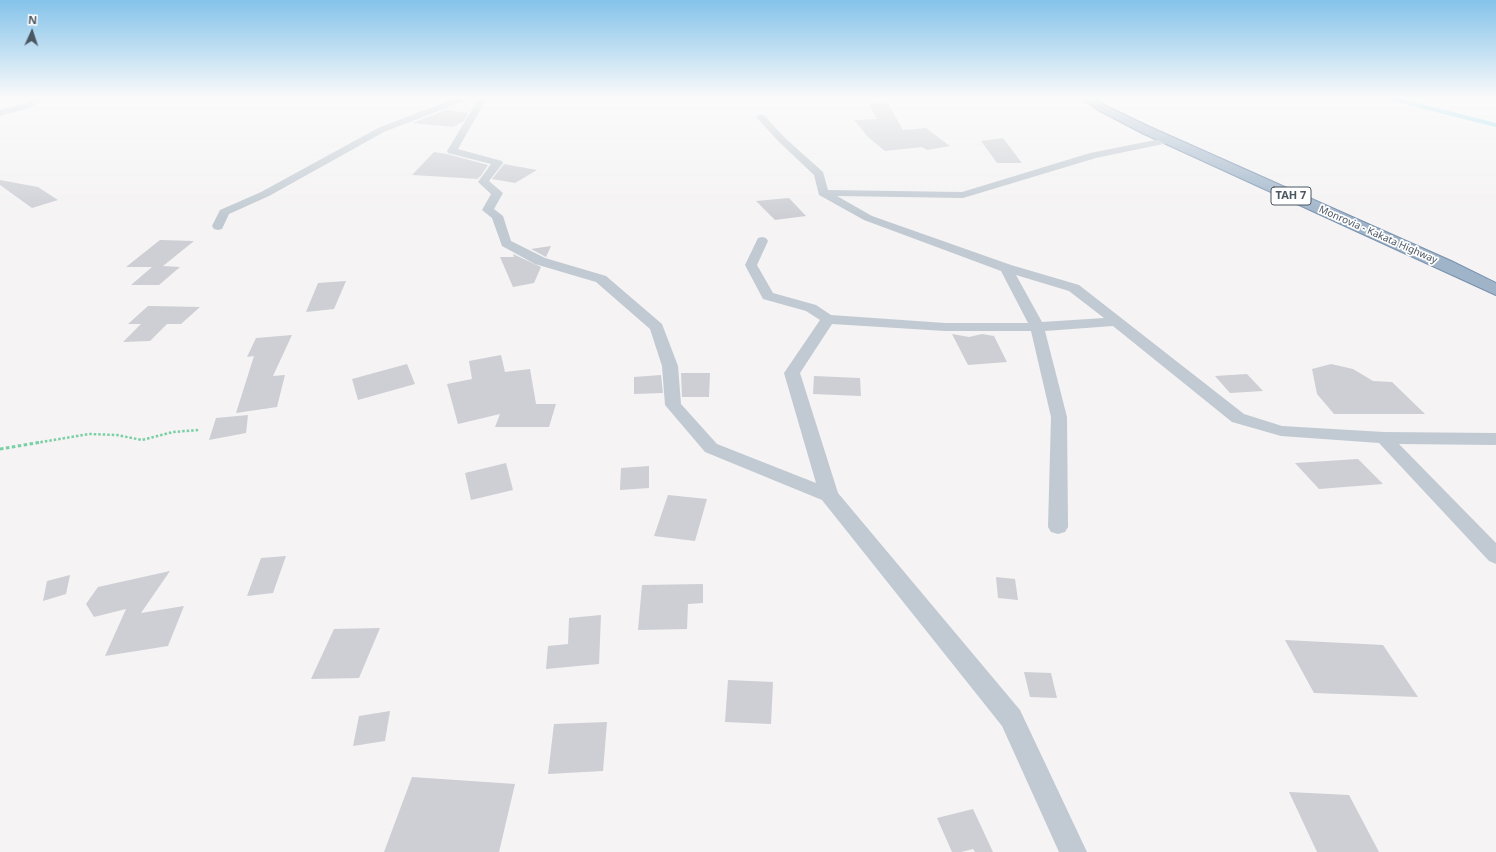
<!DOCTYPE html>
<html>
<head>
<meta charset="utf-8">
<style>
	body { margin:0 }
	#map { position:relative; width:1496px; height:852px; overflow:hidden; background:#f5f3f3; font-family:"Noto Sans",sans-serif }
	canvas { display:block }
	.north { position:absolute; left:12px; top:12px; width:40px; height:40px; -webkit-text-stroke:3px #fff; paint-order:stroke; rotate:3deg; font-size:11px; font-weight:700; line-height:16px; text-align:center; color:#4a5661 }
	.north::after { content:''; display:block; margin:auto; width:14px; height:18px; background:#4a5661; clip-path:polygon(50% 0,100% 100%,50% 72%,0 100%) }
</style>
</head>
<body>
<div id="map">
<canvas width="1496" height="852"></canvas>
<div class="north">N</div>
</div>
<script>
const c = document.querySelector('canvas').getContext('2d');
c.lineJoin = 'round';
const toPath = rows => new Path2D(rows.map(r => 'M' + r).join(''));
function strokePath(path, color, width, dash) { c.strokeStyle = color; c.lineWidth = width; c.lineCap = dash ? 'butt' : 'round'; c.setLineDash(dash || []); c.stroke(path); }
function fill(path, color) { c.fillStyle = color; c.fill(path, 'evenodd'); }
function label(font, color, halo, rows, align = 'center') {
  c.font = font + ' "Noto Sans",sans-serif'; c.lineWidth = 3.5; c.setLineDash([]); c.textBaseline = 'middle'; c.strokeStyle = halo; c.fillStyle = color; for (const [text, x, y, turn = 0] of rows) {
    c.save(); c.translate(x, y); c.rotate((+turn || 0) * Math.PI / 180); c.textAlign = isNaN(turn) ? turn : align; if (halo) c.strokeText(text, 0, 0); c.fillText(text, 0, 0); c.restore();
  }
}
strokePath(toPath([
	[1389,98,1496,125]
]), '#90daee', 4);
fill(toPath([
	[888,103,903,130,926,128,950,146,927,150,922,147,885,151,868,137,854,120,877,119,869,104],
	[446,110,468,113,464,121,453,127,412,123],
	[1003,138,1022,163,997,163,981,141],
	[434,152,447,154,488,165,480,177,478,177,479,179,412,175],
	[504,164,537,170,515,183,492,179],
	[0,180,38,187,58,200,32,208,0,185],
	[789,198,806,216,775,220,756,201],
	[160,240,194,241,163,266,180,267,159,285,131,285,152,267,126,267],
	[551,246,546,257,531,249],
	[513,254,541,267,534,283,513,287,500,257,514,257],
	[346,281,334,309,306,312,318,283],
	[148,306,151,306,200,307,181,324,167,324,150,341,123,342,141,324,128,324],
	[952,334,969,337,982,334,994,336,1007,362,968,365],
	[292,335,273,376,285,375,277,407,236,413,254,356,247,357,256,338],
	[501,355,505,372,530,369,536,404,556,404,549,427,495,427,500,414,458,424,447,384,472,379,469,361],
	[407,364,415,384,358,400,352,379],
	[1331,364,1353,369,1373,381,1392,382,1425,414,1334,414,1317,394,1312,369],
	[681,373,710,373,709,397,682,397],
	[1247,374,1263,391,1230,393,1215,376],
	[661,375,663,393,634,394,634,377],
	[814,376,860,378,861,396,813,394],
	[248,415,246,433,209,440,216,418],
	[1358,459,1383,484,1319,489,1295,463],
	[506,463,513,490,471,500,465,473],
	[649,466,649,488,620,490,621,468],
	[668,495,707,499,695,541,654,536],
	[286,556,273,593,247,596,261,558],
	[170,571,141,613,184,606,168,646,105,656,126,609,94,617,86,604,98,587],
	[70,575,66,594,43,601,47,581],
	[996,577,1015,579,1018,600,998,598],
	[703,584,703,603,688,604,687,629,638,630,642,585],
	[601,615,599,664,546,669,548,646,568,644,569,618],
	[380,628,359,678,311,679,334,629],
	[1285,640,1383,645,1418,697,1314,693],
	[1024,672,1051,673,1057,698,1030,697],
	[728,680,773,682,771,724,725,722],
	[390,711,385,741,353,746,359,716],
	[607,722,603,771,548,774,554,724],
	[412,777,515,784,499,852,384,852],
	[1289,792,1349,795,1379,852,1317,852],
	[973,809,993,852,975,852,973,849,961,852,952,852,937,818]
]), '#cdcfd5');
const trunk = toPath([
	[1081,98,1094,98,1106,106,1150,127,1451,261,1496,283,1496,295,1142,133,1098,110,1081,98]
]);
strokePath(trunk, '#7690ad', 2);
strokePath(toPath([
	[36,443,89,434,117,435,142,440,173,432,199,430]
]), '#7ad0a6', 2.5, [2.5, 2]);
strokePath(toPath([
	[0,449,42,442]
]), '#7ad0a6', 3, [3.5, 2.5]);
fill(toPath([
	[35,98,45,98,33,107,0,116,0,110,27,103,35,98],
	[456,98,468,98,467,100,384,132,269,196,229,214,222,229,218,230,214,229,212,226,220,210,261,192,378,128,456,98],
	[479,98,487,98,458,149,502,161,503,163,489,181,503,193,494,209,503,216,511,241,545,258,606,276,662,324,678,366,681,404,717,444,816,483,784,373,820,320,806,311,763,299,745,265,758,238,762,237,766,238,768,241,757,265,773,293,816,305,831,315,945,323,1028,323,1001,271,864,220,819,195,814,175,778,141,758,119,756,117,758,115,764,115,784,137,823,172,828,190,962,192,1090,153,1170,137,1173,138,1175,140,1173,142,1096,158,963,198,837,196,872,216,1011,265,1079,285,1244,414,1282,426,1384,432,1496,433,1496,445,1399,444,1496,543,1496,564,1489,561,1379,443,1281,436,1232,422,1113,326,1045,331,1067,417,1068,527,1065,532,1058,534,1051,532,1048,527,1051,417,1031,331,945,331,832,324,800,373,838,493,1020,710,1087,852,1059,852,1002,726,822,500,705,452,665,405,662,366,650,329,596,282,535,264,502,246,492,218,482,210,491,194,478,182,491,164,448,153,447,151,479,98],
	[1016,275,1069,291,1104,318,1042,322,1016,275]
]), '#c1cad2');
fill(trunk, '#9fb4c9');
const sky = c.createLinearGradient(0, 0, 0, 217);
sky.addColorStop(0, '#85c3ea');
sky.addColorStop(0.45, '#fafafa');
sky.addColorStop(1, '#fafafa00');
c.fillStyle = sky;
c.fillRect(0, 0, 1496, 217);
label('10px', '#4a5661', '#fff', [
	["Monrovia - Kakata Highway",1378,235,24]
]);
for (const [x, y, w] of [
	[1291,196,40]
]) { const box = new Path2D(); box.roundRect(x - w / 2, y - 9, w, 18, 3); c.fillStyle = '#fff'; c.fill(box); strokePath(box, '#4a5661', 1); }
label('bold 11px', '#4a5661', null, [
	["TAH 7",1291,196]
]);
</script>
</body>
</html>
